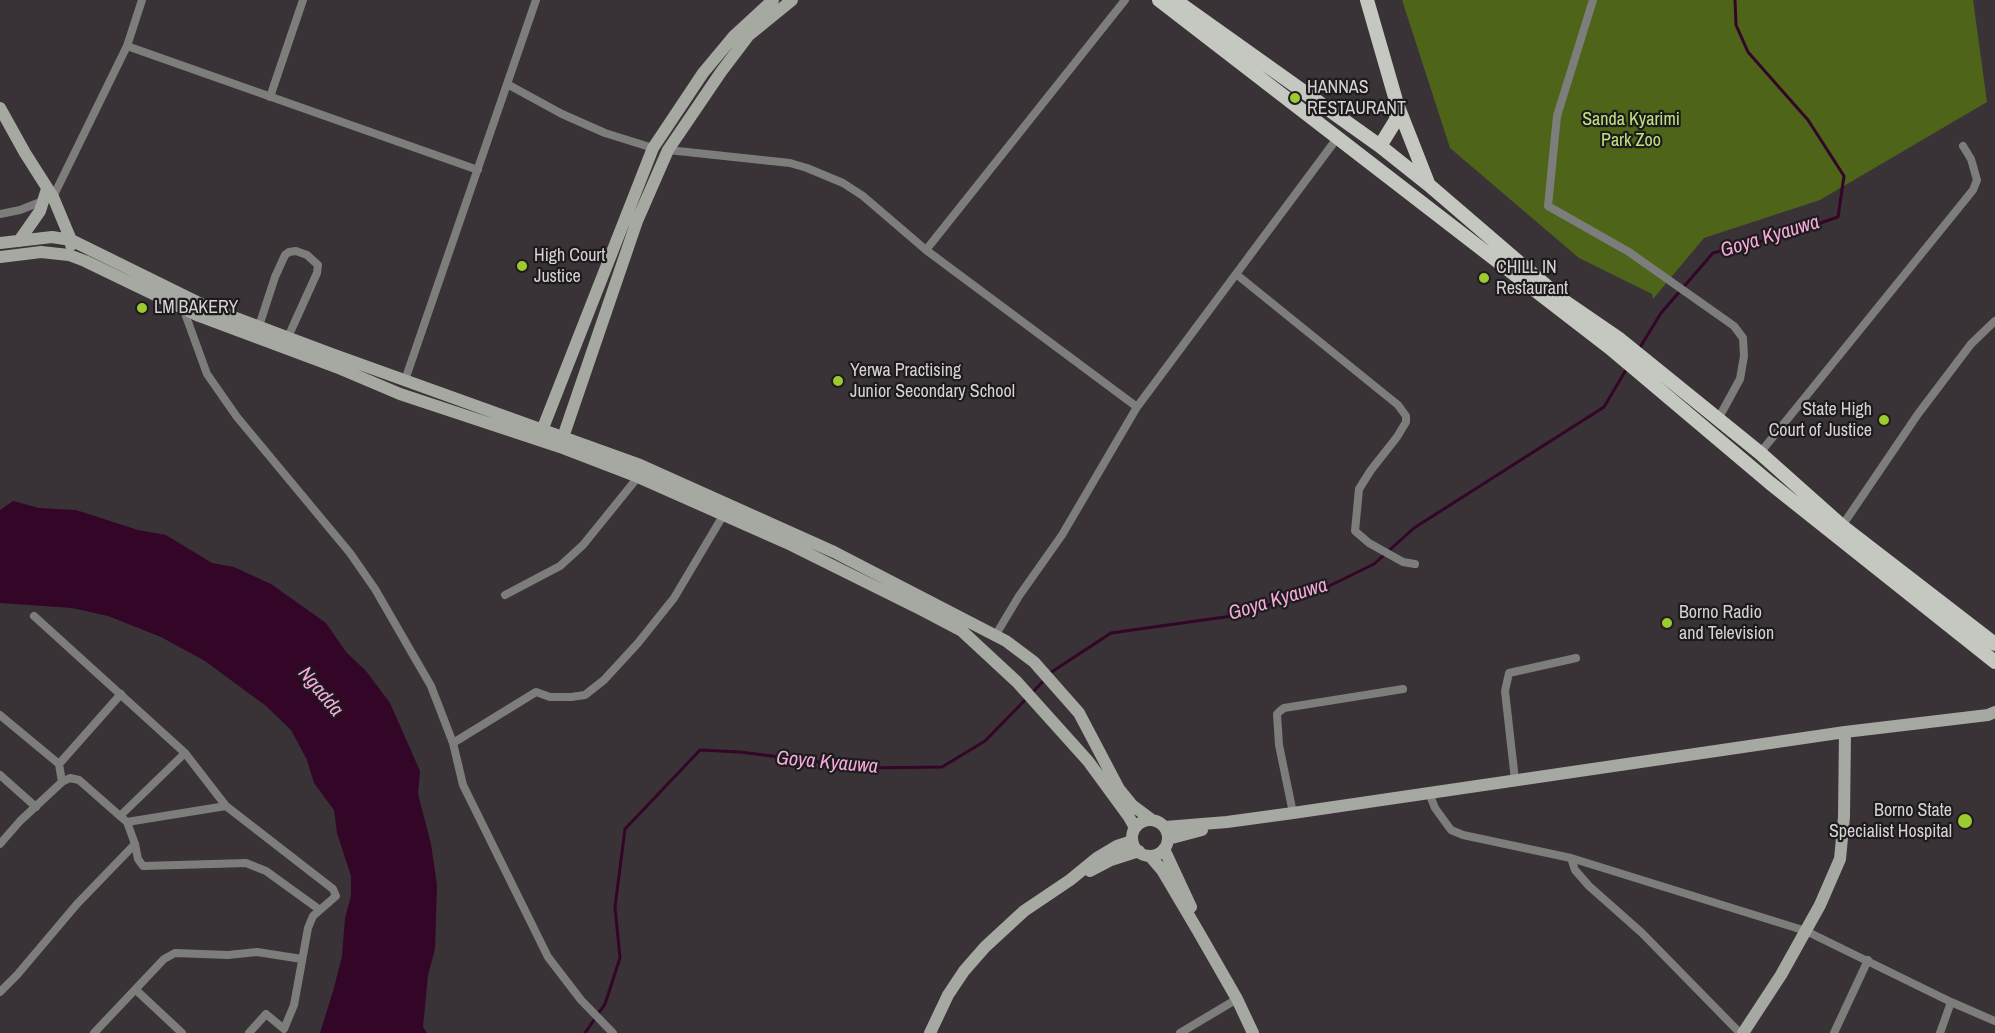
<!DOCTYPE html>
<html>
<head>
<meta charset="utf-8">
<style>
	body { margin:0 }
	canvas { display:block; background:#393236 }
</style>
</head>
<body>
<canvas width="1995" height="1033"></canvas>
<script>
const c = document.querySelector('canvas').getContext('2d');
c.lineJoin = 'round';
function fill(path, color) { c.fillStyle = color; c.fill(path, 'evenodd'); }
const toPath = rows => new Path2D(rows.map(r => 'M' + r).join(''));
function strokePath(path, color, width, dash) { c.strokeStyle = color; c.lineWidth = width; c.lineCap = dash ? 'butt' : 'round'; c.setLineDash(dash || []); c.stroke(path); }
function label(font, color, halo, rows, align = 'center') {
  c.font = font + ' "Archivo Narrow",sans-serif'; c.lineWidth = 4.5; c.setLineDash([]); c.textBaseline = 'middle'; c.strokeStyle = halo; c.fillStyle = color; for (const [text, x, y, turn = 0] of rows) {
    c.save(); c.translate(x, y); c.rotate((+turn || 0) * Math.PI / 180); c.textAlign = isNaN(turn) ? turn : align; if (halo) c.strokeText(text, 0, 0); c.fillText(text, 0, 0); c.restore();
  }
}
fill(toPath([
	[1402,0,1973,0,1987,102,1820,200,1704,238,1653,299,1652,294,1579,258,1450,148]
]), '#4d6419');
fill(toPath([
	[13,501,39,508,76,510,138,530,166,535,212,563,234,567,271,584,326,623,346,652,366,671,390,703,420,771,418,794,431,844,437,885,435,949,428,975,423,1027,427,1033,320,1033,334,988,342,956,345,918,351,896,351,876,337,833,334,810,314,783,307,760,291,730,266,706,205,661,161,637,108,616,72,608,0,603,0,510]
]), '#330527');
strokePath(toPath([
	[1639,349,1661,313,1713,253,1782,236,1838,217,1844,176,1808,120,1748,52,1736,25,1735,0],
	[1050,673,1111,633,1232,616,1325,588,1374,564,1414,528,1604,407,1627,368],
	[1032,693,1046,678],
	[585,1033,605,1004,620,958,615,907,625,829,700,750,740,752,866,768,942,767,985,741,1027,698]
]), '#330527', 3);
strokePath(toPath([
	[1593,0,1557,116,1548,206,1629,252,1734,326,1743,338,1744,356,1740,379,1717,421],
	[127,46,478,170],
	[507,84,562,114,605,133,653,148],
	[270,97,303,0],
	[668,150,790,163,807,168,843,183,863,196,926,250,1137,407],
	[0,214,20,210,53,197,127,46,142,0],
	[926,250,1125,0],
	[1236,274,1398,405,1406,416,1406,422,1397,437,1371,470,1359,489,1355,531,1369,543,1403,562,1415,564],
	[183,308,207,374,237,417,350,553,375,589,431,686,453,743,463,785,548,957,581,1000,613,1033],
	[259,326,275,277,285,255,289,252,296,251,307,255,318,265,317,273,288,337],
	[405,380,536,0],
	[1760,453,1973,190,1977,180,1971,159,1963,146],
	[1842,526,1918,414,1971,344,1995,321],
	[505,595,560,566,571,556,583,545,638,477],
	[34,616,185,753,226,806,333,889,336,896,313,916,308,928,294,1005,284,1029,266,1014,249,1033],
	[995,636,1019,596,1062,535,1137,407,1338,137],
	[0,715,59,764],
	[453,743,536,692,550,697,571,697,585,695,604,680,638,643,674,598,724,514],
	[0,775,36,807],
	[1515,780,1505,691,1509,673,1576,658],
	[62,782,59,764,121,694],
	[1429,793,1435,808,1451,830,1463,835,1571,858,1806,931,1951,1002,1995,1021],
	[1293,813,1279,745,1277,714,1280,711,1284,708,1403,689],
	[120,816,127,822,135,844,138,859,143,866,246,863,266,871,320,910],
	[127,822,226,806],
	[0,844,20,821,62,782,70,778,79,780,120,816,185,753],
	[1571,858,1575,870,1589,886,1642,933,1740,1033],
	[136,990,182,1033],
	[0,992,17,975,77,904,135,844],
	[94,1033,164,959,175,953,228,955,257,952,302,959],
	[1180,1033,1237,999],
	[1834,1033,1868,960],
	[1940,1033,1951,1002]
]), '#7d7e7b', 8);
strokePath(toPath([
	[0,108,25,153,53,197,71,240,71,245],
	[19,241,40,211,47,189],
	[0,243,52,237,71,240,207,307,332,354,640,465,834,552,1006,641,1034,662,1079,713,1119,789,1132,805,1152,820],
	[0,257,41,252,69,255,85,261,199,316,341,369,400,394,560,447,638,477,787,543,920,609,962,631,1017,682,1088,761,1129,817,1135,828],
	[539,438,653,148,703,73,733,37,773,0],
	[561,443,637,221,668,150,721,72,749,35,792,0],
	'1132 838a18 18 0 1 1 36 0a18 18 0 1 1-36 0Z',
	[1165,827,1227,822,1293,813,1845,732,1988,715,1995,712],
	[1168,839,1202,830],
	[1164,849,1191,907],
	[1150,856,1162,870,1198,931,1237,999,1253,1033],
	[1090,871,1111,860,1139,851],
	[930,1033,948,995,964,971,985,947,1024,911,1070,880,1097,858,1117,846,1132,841],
	[1743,1033,1781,975,1820,905,1840,859,1844,817,1845,732]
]), '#a6a8a2', 12);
strokePath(toPath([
	[1159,0,1610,348,1770,483,1995,662],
	[1175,0,1380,146,1429,185,1564,301,1618,338,1760,453,1842,526,1995,644],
	[1367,0,1397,104,1428,183],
	[1380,146,1396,120,1397,106]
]), '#c5c8c1', 14);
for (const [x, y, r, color] of [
	[1295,98,6,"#9cca31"],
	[522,266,6,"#9cca31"],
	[1484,278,6,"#9cca31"],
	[142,308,6,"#9cca31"],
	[838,381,6,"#9cca31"],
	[1884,420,6,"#9cca31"],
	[1667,623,6,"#9cca31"],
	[1965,821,8,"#9cca31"]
]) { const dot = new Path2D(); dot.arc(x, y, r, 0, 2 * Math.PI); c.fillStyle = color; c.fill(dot); strokePath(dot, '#1e1b1d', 2); }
label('18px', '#d6d2d5', '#1e1b1d', [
	["HANNAS",1307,88],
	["RESTAURANT",1307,109],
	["High Court",534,256],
	["Justice",534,277],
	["CHILL IN",1496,268],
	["Restaurant",1496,289],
	["LM BAKERY",154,308],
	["Yerwa Practising",850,371],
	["Junior Secondary School",850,392],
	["State High",1872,410,"right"],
	["Court of Justice",1872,431,"right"],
	["Borno Radio",1679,613],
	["and Television",1679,634],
	["Borno State",1952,811,"right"],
	["Specialist Hospital",1952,832,"right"]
], 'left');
label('18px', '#bfe37d', '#1e1b1d', [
	["Sanda Kyarimi",1631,120],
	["Park Zoo",1631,141]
]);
label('italic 20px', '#f6aadc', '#1e1b1d', [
	["Goya Kyauwa",1770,237,-17],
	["Goya Kyauwa",1278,600,-17],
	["Ngadda",320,692,50],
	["Goya Kyauwa",827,763,5]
]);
</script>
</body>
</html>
